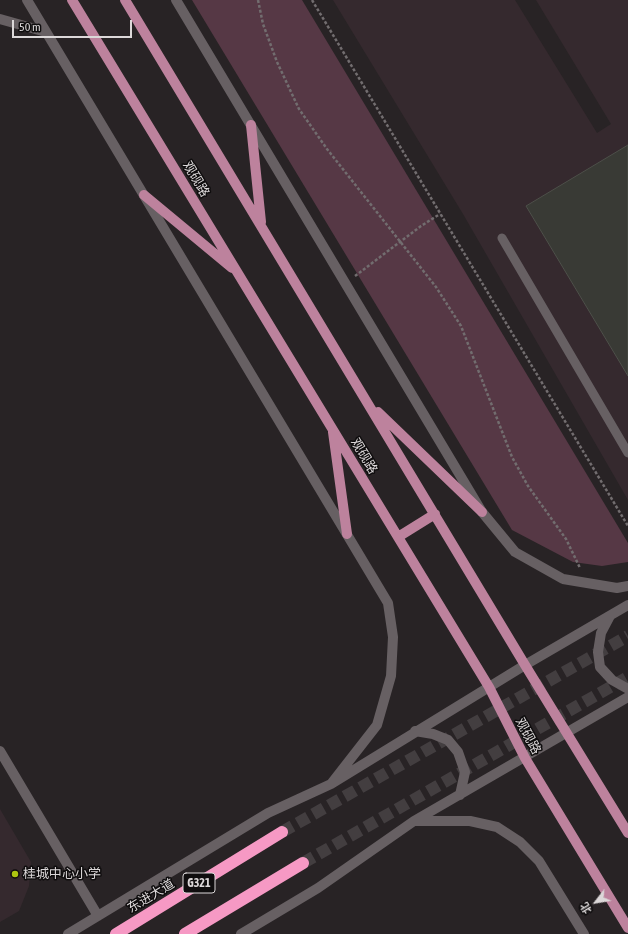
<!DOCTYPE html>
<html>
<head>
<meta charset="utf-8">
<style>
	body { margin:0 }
	#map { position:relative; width:628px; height:934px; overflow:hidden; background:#282325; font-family:"Asap Condensed","Noto Sans SC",sans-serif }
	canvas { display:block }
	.north { position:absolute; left:576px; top:882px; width:40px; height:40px; -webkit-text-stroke:3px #0f0d0e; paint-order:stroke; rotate:239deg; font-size:11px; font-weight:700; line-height:16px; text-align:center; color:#dcd8d9 }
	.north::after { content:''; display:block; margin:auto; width:14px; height:18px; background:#dcd8d9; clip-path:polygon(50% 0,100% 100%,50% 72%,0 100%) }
	.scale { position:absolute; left:12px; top:20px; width:120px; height:18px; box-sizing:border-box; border:2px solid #dcd8d9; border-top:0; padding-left:5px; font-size:12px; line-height:14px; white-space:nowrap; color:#dcd8d9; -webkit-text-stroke:3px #0f0d0e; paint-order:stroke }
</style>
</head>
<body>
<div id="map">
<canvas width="628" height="934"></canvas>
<div class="north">北</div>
<div class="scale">50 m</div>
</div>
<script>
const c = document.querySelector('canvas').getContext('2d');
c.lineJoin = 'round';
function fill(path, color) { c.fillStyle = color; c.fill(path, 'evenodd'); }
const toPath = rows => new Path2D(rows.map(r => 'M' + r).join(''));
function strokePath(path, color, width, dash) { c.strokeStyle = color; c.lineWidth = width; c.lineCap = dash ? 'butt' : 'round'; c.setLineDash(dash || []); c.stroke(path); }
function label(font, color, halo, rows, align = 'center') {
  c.font = font + ' "Asap Condensed","Noto Sans SC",sans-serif'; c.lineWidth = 3; c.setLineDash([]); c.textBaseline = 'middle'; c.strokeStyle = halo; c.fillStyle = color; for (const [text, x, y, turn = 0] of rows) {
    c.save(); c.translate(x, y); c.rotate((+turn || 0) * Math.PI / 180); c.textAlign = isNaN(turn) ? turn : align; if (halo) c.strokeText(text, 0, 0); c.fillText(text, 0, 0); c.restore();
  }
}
fill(toPath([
	[333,0,515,0,597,133,611,124,536,0,628,0,628,500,463,214],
	[0,809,31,862,29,886,19,911,0,922]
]), '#35292e');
fill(toPath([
	[192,0,302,0,628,543,628,562,602,566,573,562,512,530]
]), '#563845');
const building = toPath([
	[628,145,628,376,526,206,628,145]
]);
fill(building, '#393a35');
strokePath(building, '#4d4f49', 1);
strokePath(toPath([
	[282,832,628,636],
	[303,863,628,677]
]), '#433e40', 12, [12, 6]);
strokePath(toPath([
	[258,0,263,24,277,62,299,109,327,149,436,287,461,326,512,457,528,486,566,539,580,568],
	[312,0,628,526],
	[355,276,421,226,440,214]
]), '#726d6f', 2.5, [3, 2]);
strokePath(toPath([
	[502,238,628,453]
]), '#676063', 9);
strokePath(toPath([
	[27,0,388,603,393,637,391,676,377,725,331,784],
	[176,0,482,512,515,552,563,579,617,588,628,586],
	[0,19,46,32],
	[610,616,601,633,598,652,600,667,612,680,628,689],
	[415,731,433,734,448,740,458,752,465,772,460,795],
	[0,751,98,916],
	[416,821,470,821,497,827,520,842,539,861,584,934],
	[68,934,268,813,331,784,525,665,628,605],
	[241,934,318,888,414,821,628,697]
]), '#676063', 10);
strokePath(toPath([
	[72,0,489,687,525,758,628,928],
	[125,0,525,665,628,833],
	[251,125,261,222],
	[144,195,232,268],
	[378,412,482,512],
	[333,432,347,534],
	[398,537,435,514]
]), '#bd829d', 10);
strokePath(toPath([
	[116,934,282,832],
	[185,934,303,863]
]), '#f699c4', 12);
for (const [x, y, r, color] of [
	[15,874,4,"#adc610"]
]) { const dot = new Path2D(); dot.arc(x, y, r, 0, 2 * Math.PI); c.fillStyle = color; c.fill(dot); strokePath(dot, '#0f0d0e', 1.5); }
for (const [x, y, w] of [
	[199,883,32]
]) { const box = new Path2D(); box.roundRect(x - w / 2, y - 10, w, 20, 3); c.fillStyle = '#0f0d0e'; c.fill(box); strokePath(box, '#dcd8d9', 1); }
label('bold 12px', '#dcd8d9', null, [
	["G321",199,883]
]);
label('13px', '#dcd8d9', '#0f0d0e', [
	["观砚路",196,179,59],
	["观砚路",364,456,59],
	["观砚路",528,736,62],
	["东进大道",151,896,-31]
]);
label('13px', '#dcd8d9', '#0f0d0e', [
	["桂城中心小学",23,874]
], 'left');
</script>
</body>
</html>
